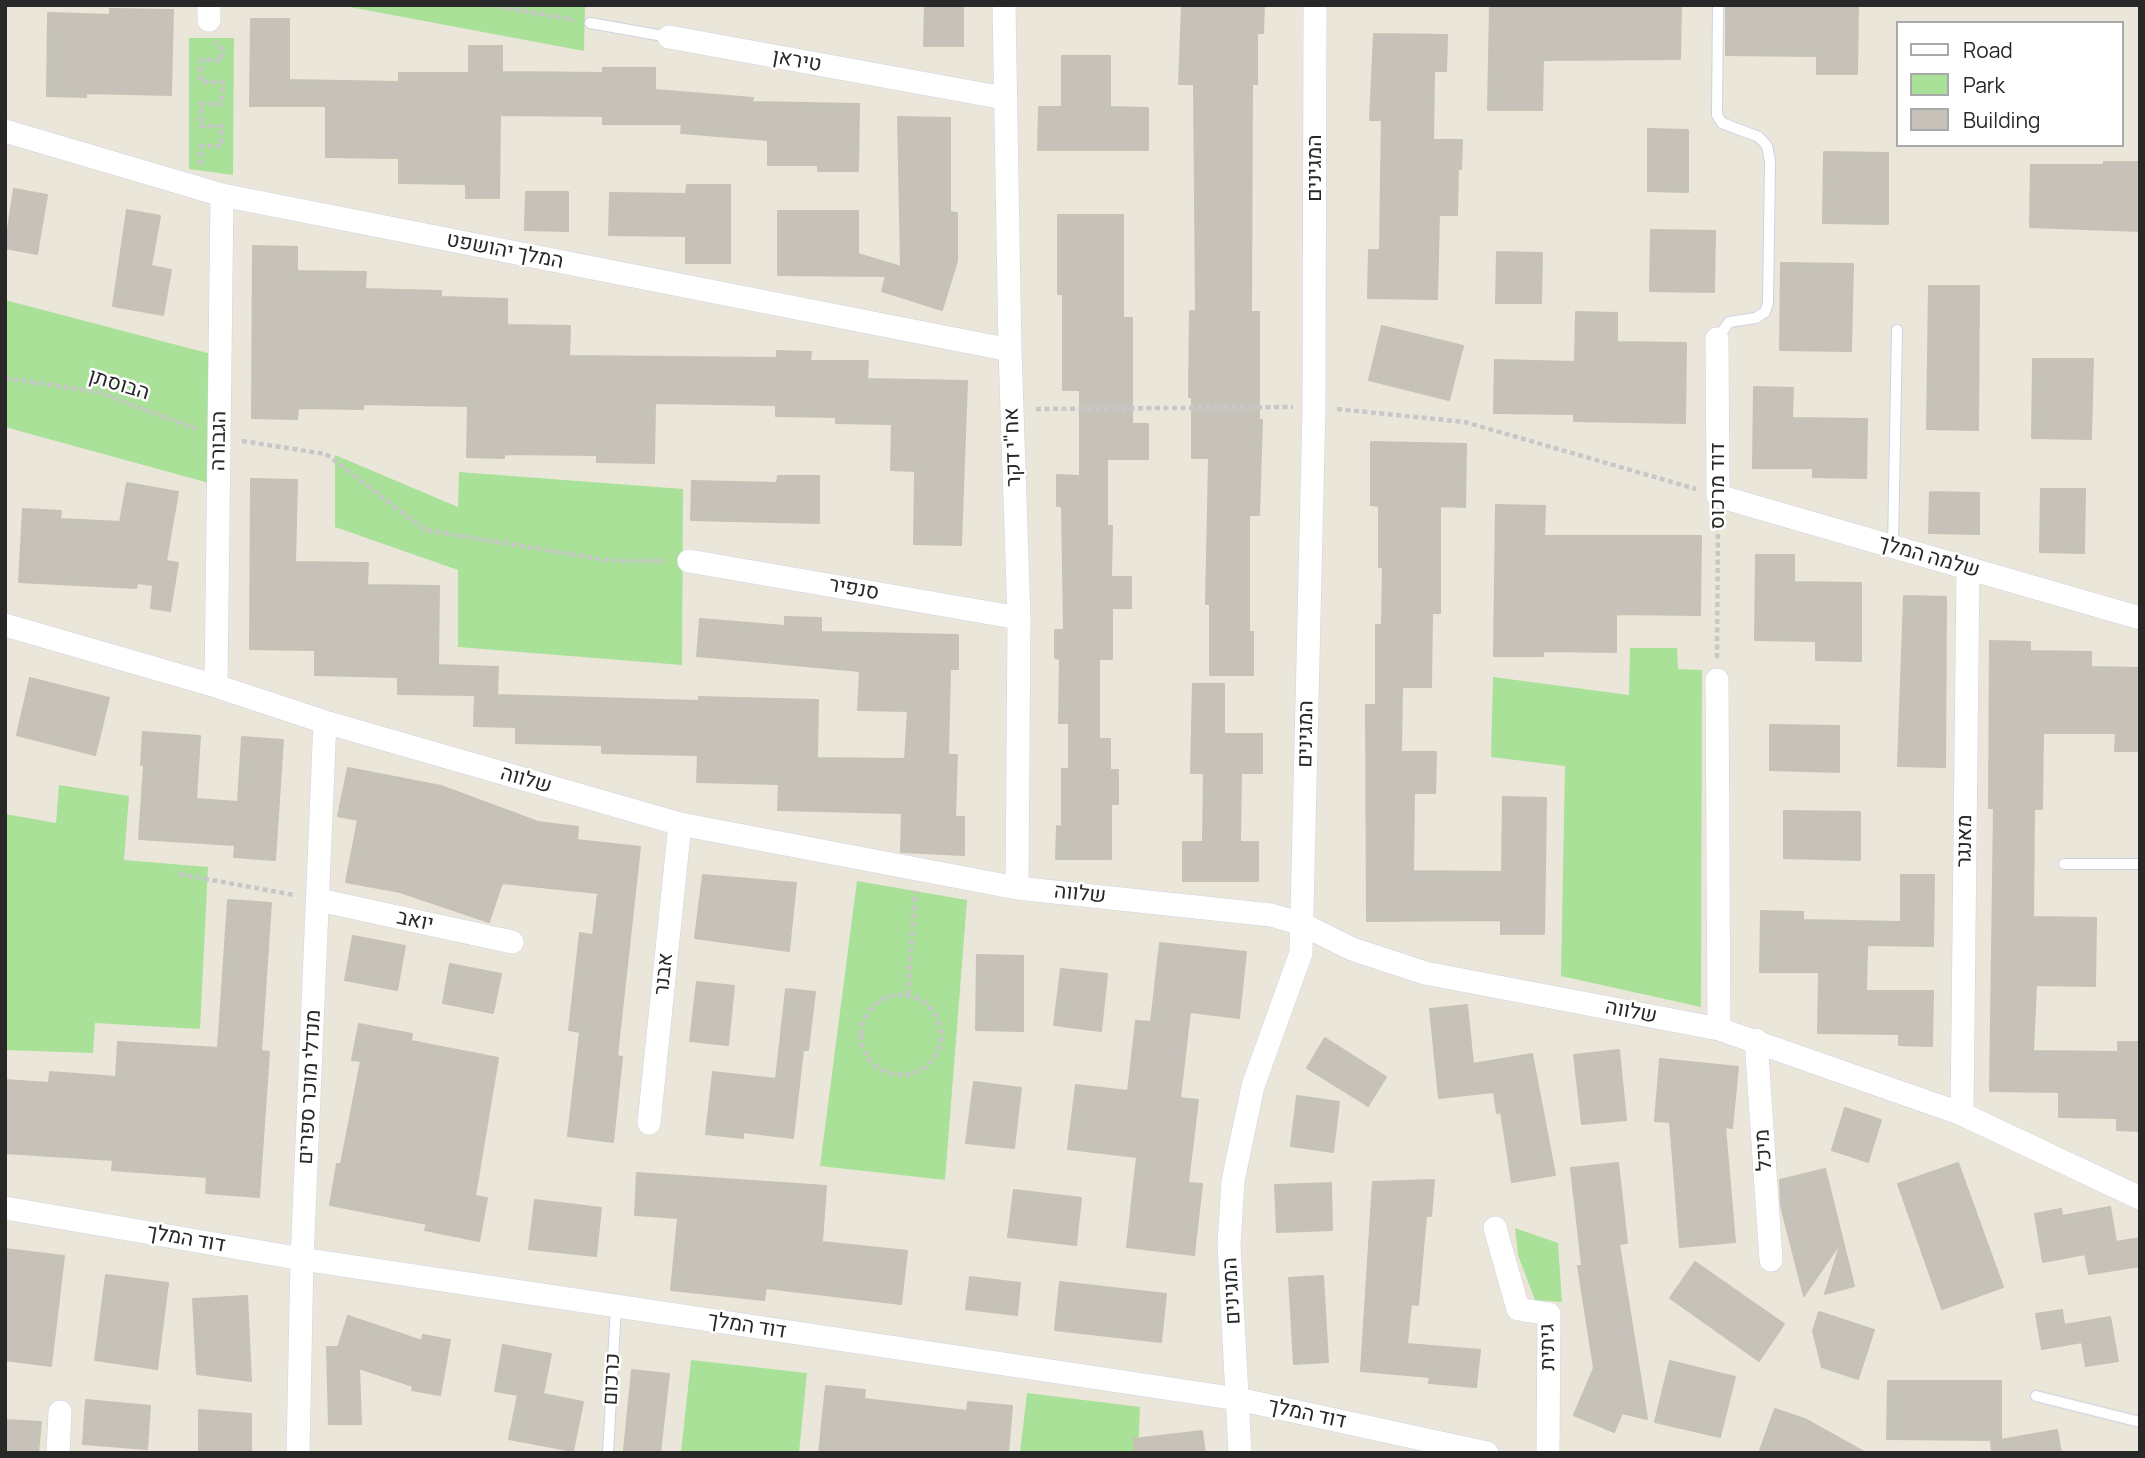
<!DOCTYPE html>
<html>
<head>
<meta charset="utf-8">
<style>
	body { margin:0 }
	#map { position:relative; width:2145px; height:1458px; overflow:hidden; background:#ebe6da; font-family:Manrope,sans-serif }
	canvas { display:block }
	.frame { position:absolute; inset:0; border:7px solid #282828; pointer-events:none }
	.legend { position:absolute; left:1896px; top:21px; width:228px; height:126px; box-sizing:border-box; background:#fff; border:2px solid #a9a9a9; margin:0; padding:9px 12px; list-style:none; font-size:21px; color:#282828 }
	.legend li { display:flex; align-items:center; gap:14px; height:35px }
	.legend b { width:35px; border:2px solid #a9a9a9 }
</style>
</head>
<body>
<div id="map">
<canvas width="2145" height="1458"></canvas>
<div class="frame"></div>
<ul class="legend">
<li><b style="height:9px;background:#fff"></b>Road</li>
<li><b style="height:19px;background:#a8e197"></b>Park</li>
<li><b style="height:19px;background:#c6c2ba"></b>Building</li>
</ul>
</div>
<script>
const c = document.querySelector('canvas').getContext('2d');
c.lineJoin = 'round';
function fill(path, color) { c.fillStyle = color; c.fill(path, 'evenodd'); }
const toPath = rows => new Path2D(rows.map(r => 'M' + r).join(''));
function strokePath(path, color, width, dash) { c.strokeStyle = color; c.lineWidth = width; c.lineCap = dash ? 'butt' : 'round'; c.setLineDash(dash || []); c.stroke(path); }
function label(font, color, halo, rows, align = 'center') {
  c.font = font + ' Manrope,Heebo,sans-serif'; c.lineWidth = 5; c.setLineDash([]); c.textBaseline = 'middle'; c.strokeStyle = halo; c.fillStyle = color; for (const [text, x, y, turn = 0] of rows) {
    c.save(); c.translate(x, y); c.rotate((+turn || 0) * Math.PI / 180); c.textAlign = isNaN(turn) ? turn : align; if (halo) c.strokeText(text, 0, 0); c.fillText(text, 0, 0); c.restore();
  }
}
fill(toPath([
	[339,5,585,5,584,51],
	[189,38,234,38,233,175,189,169],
	[5,300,211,354,209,483,5,427],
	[335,455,458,507,459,472,683,489,682,665,458,647,458,570,335,527],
	[1630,648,1677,648,1678,669,1702,670,1701,1007,1561,976,1565,766,1491,757,1493,677,1629,695],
	[59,785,129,796,124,860,208,867,200,1029,95,1023,93,1053,5,1050,5,814,56,823],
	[857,881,967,900,945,1180,820,1166],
	[1515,1228,1558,1243,1562,1302,1535,1300,1518,1255],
	[691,1360,807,1373,799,1453,681,1453],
	[1027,1393,1140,1407,1138,1453,1020,1453]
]), '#a8e197');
const building = toPath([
	[925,5,963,5,963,46,924,46,925,5],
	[1182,5,1264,5,1263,33,1257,33,1257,84,1252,84,1251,312,1259,312,1259,420,1262,420,1259,515,1249,515,1249,632,1253,632,1253,675,1210,675,1210,604,1206,604,1209,458,1192,458,1192,397,1189,397,1190,311,1196,311,1194,84,1179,84,1182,5],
	[1490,5,1681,5,1680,59,1543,60,1542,110,1488,110,1490,5],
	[1726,5,1858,5,1857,74,1817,74,1817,56,1726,55,1726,5],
	[110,9,173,10,171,95,86,93,86,97,47,96,48,13,110,15,110,9],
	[251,19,289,19,289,80,399,82,399,73,469,73,469,46,502,46,502,72,603,73,603,68,655,68,655,90,753,98,752,102,859,104,858,171,818,171,818,165,768,165,768,140,681,133,682,124,603,124,603,116,500,115,499,198,466,198,466,184,399,183,399,158,326,157,326,106,250,106,251,19],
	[1374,34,1447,35,1446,71,1434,71,1433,140,1462,140,1461,169,1458,169,1457,215,1439,215,1437,299,1368,298,1369,250,1380,250,1381,173,1382,120,1370,120,1374,34],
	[1062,56,1110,56,1110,107,1148,108,1148,150,1038,150,1039,107,1062,107,1062,56],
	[898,117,950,118,950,212,957,213,957,261,942,310,882,291,886,276,778,275,778,211,858,211,858,254,901,267,898,117],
	[1648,129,1688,130,1688,192,1648,191,1648,129],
	[1824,152,1888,153,1888,224,1823,223,1824,152],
	[2104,162,2140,162,2140,231,2030,227,2031,165,2104,165,2104,162],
	[687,185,730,185,730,263,686,263,686,236,609,235,610,193,686,194,687,185],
	[14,189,47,195,37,254,5,248,14,189],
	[526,192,568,192,568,231,525,230,526,192],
	[127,210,160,216,151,266,171,270,163,315,113,306,127,210],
	[1058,215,1123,215,1123,318,1132,318,1132,424,1148,424,1148,459,1107,459,1107,526,1112,526,1111,577,1131,577,1131,608,1112,608,1112,659,1099,659,1099,739,1110,739,1110,770,1118,770,1118,804,1111,804,1111,859,1056,859,1057,826,1062,827,1062,769,1069,769,1069,723,1059,723,1060,659,1055,658,1055,630,1064,630,1062,506,1057,506,1057,475,1080,476,1080,390,1063,390,1063,294,1058,294,1058,215],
	[1651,230,1715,231,1714,292,1650,291,1651,230],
	[253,246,297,247,297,271,366,272,365,289,441,291,441,297,507,299,507,325,570,326,569,356,777,358,777,351,811,352,810,361,868,361,867,379,967,381,961,545,914,544,915,471,891,470,892,424,836,423,836,417,776,416,776,405,655,403,654,463,597,462,597,455,504,454,504,458,467,457,468,406,363,404,363,409,298,408,297,419,252,418,253,246],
	[1497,252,1542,253,1541,303,1496,303,1497,252],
	[1781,263,1853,264,1851,351,1780,350,1781,263],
	[1929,286,1979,286,1978,430,1927,429,1929,286],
	[1576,312,1617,313,1617,342,1686,343,1685,423,1574,421,1574,414,1494,413,1495,360,1575,362,1576,312],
	[1382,326,1463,346,1449,400,1369,380,1382,326],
	[2033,359,2093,359,2091,439,2032,438,2033,359],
	[1754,387,1793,388,1792,418,1867,419,1866,478,1813,477,1813,468,1753,468,1754,387],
	[1371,442,1466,444,1465,507,1440,506,1440,613,1432,613,1431,687,1402,687,1401,752,1436,752,1435,793,1414,793,1413,871,1502,872,1503,797,1546,798,1544,934,1501,934,1501,920,1367,921,1366,705,1376,705,1376,625,1382,625,1383,567,1379,567,1379,506,1371,505,1371,442],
	[778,476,819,476,819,523,691,520,692,481,777,483,778,476],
	[251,479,297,480,295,562,368,563,367,585,439,586,438,665,498,667,497,695,699,701,699,697,818,700,817,758,905,759,908,711,858,710,860,671,697,656,700,619,785,626,785,617,821,618,821,632,958,635,958,669,950,669,948,755,957,755,955,817,964,817,964,855,901,852,902,813,778,810,779,784,697,782,698,755,602,753,602,745,516,743,516,727,474,726,475,695,398,694,398,677,315,675,315,650,250,649,251,479],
	[127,483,178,492,166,561,178,563,170,611,151,608,153,585,137,583,136,588,19,582,23,509,61,511,60,519,120,522,127,483],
	[2041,489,2085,489,2084,553,2040,552,2041,489],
	[1930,492,1979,493,1979,534,1929,533,1930,492],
	[1496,505,1545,506,1544,536,1701,536,1700,615,1616,614,1616,652,1543,651,1543,656,1494,656,1496,505],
	[1756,555,1794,555,1794,582,1861,583,1861,661,1816,660,1816,641,1755,640,1756,555],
	[1904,596,1946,597,1945,767,1898,766,1904,596],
	[1990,641,2030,642,2030,651,2091,652,2091,667,2140,668,2140,751,2115,751,2116,733,2043,733,2042,809,2034,809,2033,917,2096,918,2095,986,2036,985,2033,1051,2118,1052,2118,1042,2140,1042,2140,1131,2117,1130,2117,1118,2059,1117,2059,1092,1990,1091,1994,808,1989,808,1990,641],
	[30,678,109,698,95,755,17,735,30,678],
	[1193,684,1224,684,1224,734,1262,734,1262,773,1241,773,1240,842,1258,842,1258,881,1183,881,1183,842,1203,842,1204,773,1191,773,1193,684],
	[1770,725,1839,726,1839,772,1770,770,1770,725],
	[143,732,200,736,196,799,238,802,242,737,283,740,275,860,234,857,235,845,139,839,144,765,141,765,143,732],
	[348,768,441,786,538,822,578,827,577,840,640,847,617,1056,622,1057,613,1142,568,1136,580,1032,569,1030,580,933,593,935,598,893,502,883,489,922,400,892,346,882,358,820,338,816,348,768],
	[1784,811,1860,812,1860,860,1784,858,1784,811],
	[703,875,796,883,789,951,695,938,703,875],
	[1901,875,1934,875,1933,946,1867,945,1866,991,1933,991,1932,1046,1899,1045,1899,1034,1818,1033,1819,972,1760,972,1761,911,1803,912,1803,920,1901,922,1901,875],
	[228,900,271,903,261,1051,269,1052,259,1197,206,1193,207,1177,112,1170,113,1160,5,1153,5,1080,49,1083,50,1072,116,1077,118,1042,218,1048,228,900],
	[353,936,405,946,397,990,345,980,353,936],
	[1160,943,1246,952,1239,1018,1190,1012,1180,1098,1198,1100,1188,1183,1202,1184,1194,1255,1127,1247,1137,1157,1068,1149,1076,1085,1128,1091,1136,1021,1151,1022,1160,943],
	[977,955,1023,956,1023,1031,976,1030,977,955],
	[450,964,501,974,493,1013,443,1003,450,964],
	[1061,969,1107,974,1101,1031,1054,1025,1061,969],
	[697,982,734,986,728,1045,690,1041,697,982],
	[786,989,815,992,808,1050,803,1050,793,1138,743,1132,743,1138,706,1134,713,1072,776,1079,786,989],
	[1467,1005,1473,1064,1532,1054,1555,1175,1512,1182,1501,1112,1497,1113,1494,1092,1439,1098,1430,1009,1467,1005],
	[359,1024,412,1034,411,1041,498,1058,475,1196,487,1198,479,1241,425,1230,427,1224,330,1205,337,1164,341,1164,361,1061,352,1060,359,1024],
	[1325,1038,1386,1077,1368,1106,1307,1068,1325,1038],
	[1619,1050,1626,1120,1582,1124,1574,1055,1619,1050],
	[1660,1059,1738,1067,1732,1128,1725,1127,1735,1242,1680,1247,1670,1122,1655,1121,1660,1059],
	[974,1082,1021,1088,1014,1148,966,1143,974,1082],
	[1297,1096,1339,1102,1333,1152,1291,1146,1297,1096],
	[1845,1108,1881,1120,1868,1162,1832,1150,1845,1108],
	[1618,1163,1627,1243,1619,1244,1647,1419,1622,1413,1614,1432,1574,1415,1594,1368,1578,1266,1582,1266,1571,1168,1618,1163],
	[1958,1163,2003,1287,1942,1309,1898,1184,1958,1163],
	[1825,1169,1854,1286,1825,1294,1841,1242,1804,1296,1781,1206,1780,1180,1825,1169],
	[637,1173,826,1186,822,1242,907,1251,901,1304,766,1288,764,1300,671,1290,678,1218,635,1215,637,1173],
	[1434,1180,1431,1216,1426,1216,1418,1305,1411,1304,1407,1344,1480,1350,1476,1387,1429,1383,1430,1377,1361,1371,1373,1182,1434,1180],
	[1331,1183,1332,1230,1277,1232,1275,1185,1331,1183],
	[1014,1190,1081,1198,1076,1245,1008,1237,1014,1190],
	[535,1200,601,1208,596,1256,529,1249,535,1200],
	[2110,1207,2116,1242,2140,1238,2140,1266,2089,1274,2085,1254,2043,1262,2035,1214,2061,1209,2062,1216,2110,1207],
	[5,1249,64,1256,51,1366,5,1360,5,1249],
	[1695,1262,1784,1324,1759,1361,1670,1298,1695,1262],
	[106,1275,168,1283,157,1369,95,1360,106,1275],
	[1323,1276,1328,1362,1294,1364,1289,1278,1323,1276],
	[970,1277,1020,1283,1017,1315,966,1309,970,1277],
	[1060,1282,1166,1294,1161,1342,1055,1330,1060,1282],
	[247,1296,251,1381,197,1374,193,1299,247,1296],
	[2062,1310,2064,1325,2110,1317,2118,1361,2086,1366,2082,1342,2042,1349,2036,1314,2062,1310],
	[1819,1312,1874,1330,1858,1379,1822,1367,1813,1331,1819,1312],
	[348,1316,422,1341,423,1335,450,1340,440,1395,412,1390,413,1386,359,1368,361,1424,329,1424,327,1347,338,1347,348,1316],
	[503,1345,551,1354,543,1394,583,1402,573,1451,509,1439,518,1395,495,1391,503,1345],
	[1670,1361,1735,1377,1720,1437,1655,1422,1670,1361],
	[632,1370,669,1374,660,1453,624,1450,632,1370],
	[1888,1381,2001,1381,2001,1440,2057,1430,2061,1453,1992,1453,1991,1441,1999,1440,1887,1439,1888,1381],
	[826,1386,865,1390,864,1399,967,1411,968,1402,1012,1406,1008,1453,819,1453,826,1386],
	[86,1400,150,1406,147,1449,83,1444,86,1400],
	[1775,1409,1807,1420,1866,1453,1759,1453,1775,1409],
	[199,1410,251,1414,251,1453,199,1453,199,1410],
	[5,1420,41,1422,38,1453,5,1453,5,1420],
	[1202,1431,1205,1453,1135,1453,1134,1439,1202,1431]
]);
fill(building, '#c6c2ba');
strokePath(building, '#c6c2b4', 2);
const lane = toPath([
	[590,23,669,37],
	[1717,339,1729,322,1756,318,1765,312,1768,303,1770,161,1767,146,1759,137,1722,123,1717,115,1718,5],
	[1893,547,1897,330],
	[2064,864,2140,864],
	[2036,1396,2140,1422],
	[608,1453,616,1306]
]);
const street = toPath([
	[209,5,209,20],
	[1004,5,1010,350,1019,618,1017,888],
	[669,37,1004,98],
	[5,131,222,195,1010,350],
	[1717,339,1718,496,2140,618],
	[689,561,1019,618],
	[5,625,216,686,325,722,680,824,1017,888,1271,915,1302,924,1352,949,1425,973,1719,1029,1962,1114,2140,1198],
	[1717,680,1719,1029],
	[216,686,222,195],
	[319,900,512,942],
	[1756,1040,1771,1260],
	[1962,1114,1968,569],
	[649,1123,680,824],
	[5,1208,302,1259,1238,1399,1487,1453],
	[1495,1228,1518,1309,1549,1314,1548,1453],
	[58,1453,60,1412],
	[298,1453,302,1259,325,722],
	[1240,1453,1229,1245,1233,1181,1253,1086,1301,953,1314,407,1315,5]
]);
strokePath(lane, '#cfd1e1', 12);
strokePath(street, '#cfd1e1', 24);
strokePath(toPath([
	[489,5,575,20],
	[201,165,201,146,222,146,222,126,201,126,201,104,222,104,223,82,201,82,201,60,222,60,223,50,215,42],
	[5,378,98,392,196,429],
	[1036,409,1293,407],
	[1337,409,1465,422,1696,489],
	[242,441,326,454,425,530,612,561,665,561],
	[1717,658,1718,520],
	[179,874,294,895],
	'861 1035a40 40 0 1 1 80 0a40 40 0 1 1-80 0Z',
	[908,995,915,891]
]), '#c7c7c7', 4.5, [5, 3.5]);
strokePath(lane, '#fff', 10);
strokePath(street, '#fff', 23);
label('21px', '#282828', '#fff', [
	["טיראן",797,61,10],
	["המגינים",1315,168,-90],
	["המלך יהושפט",505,251,11],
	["הבוסתן",119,385,17],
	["הגבורה",219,441,-89],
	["אח\"י דקר",1013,447,-92],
	["דוד מרכוס",1718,486,-90],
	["שלמה המלך",1929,557,16],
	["סנפיר",854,589,10],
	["המגינים",1306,734,-89],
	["שלווה",526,780,16],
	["מאנגר",1965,841,-89],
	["שלווה",1080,894,6],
	["יואב",415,921,12],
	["אבנר",664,974,-84],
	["שלווה",1631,1012,11],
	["מנדלי מוכר ספרים",310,1087,-87],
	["מיכל",1764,1150,-94],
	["דוד המלך",186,1239,10],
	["המגינים",1232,1291,-93],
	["דוד המלך",747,1326,9],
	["גיתית",1548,1347,-91],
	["כרכום",612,1379,-87],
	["דוד המלך",1307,1414,12]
]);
</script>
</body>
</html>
